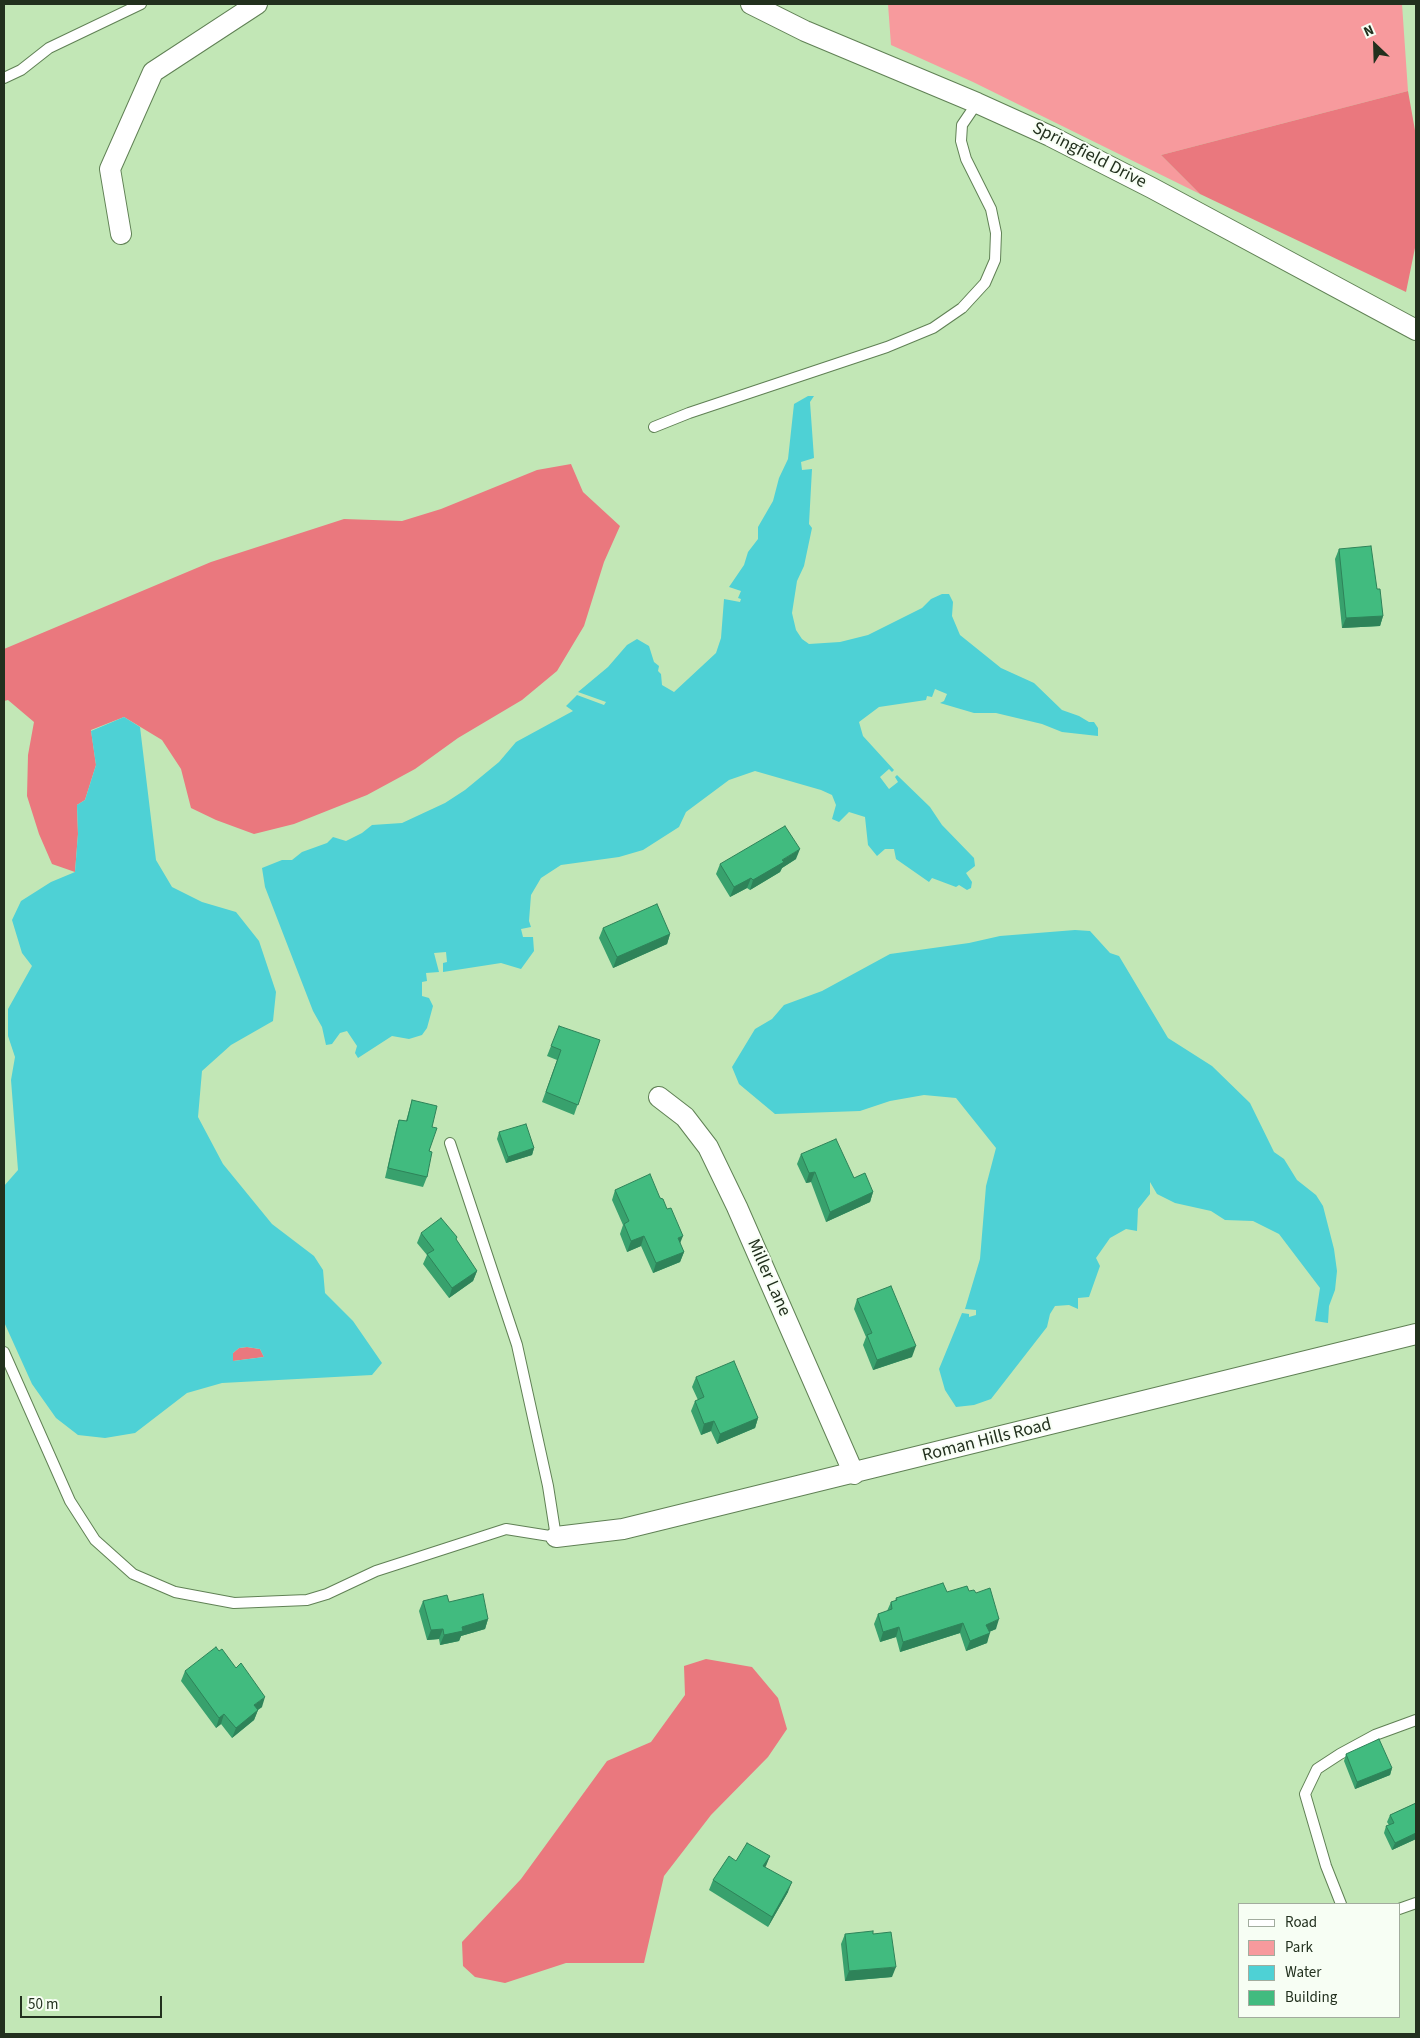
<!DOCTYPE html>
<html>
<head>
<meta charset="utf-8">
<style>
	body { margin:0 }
	#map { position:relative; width:1420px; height:2038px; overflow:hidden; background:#c2e7b6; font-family:"Source Sans 3",sans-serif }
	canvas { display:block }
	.frame { position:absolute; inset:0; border:5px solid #22301e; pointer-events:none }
	.legend { position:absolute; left:1238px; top:1903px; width:162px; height:115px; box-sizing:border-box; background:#f7fef4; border:1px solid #a2ac9e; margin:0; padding:6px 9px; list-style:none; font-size:15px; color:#22301e }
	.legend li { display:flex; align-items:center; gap:10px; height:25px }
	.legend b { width:25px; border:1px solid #a2ac9e }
	.north { position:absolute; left:1350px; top:20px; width:50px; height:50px; -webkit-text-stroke:4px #f7fef4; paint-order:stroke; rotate:336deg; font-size:14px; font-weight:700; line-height:20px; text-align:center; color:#22301e }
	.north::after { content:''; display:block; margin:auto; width:18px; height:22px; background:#22301e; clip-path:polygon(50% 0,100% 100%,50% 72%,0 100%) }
	.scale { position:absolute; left:20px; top:1996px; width:142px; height:22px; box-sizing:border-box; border:2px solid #22301e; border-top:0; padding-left:6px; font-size:15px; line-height:18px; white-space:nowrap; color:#22301e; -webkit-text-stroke:4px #f7fef4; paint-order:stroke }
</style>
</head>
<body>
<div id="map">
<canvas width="1420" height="2038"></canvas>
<div class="frame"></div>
<ul class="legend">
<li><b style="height:6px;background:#fff"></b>Road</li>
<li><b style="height:14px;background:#f79a9d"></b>Park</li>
<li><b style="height:14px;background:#4ed1d5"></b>Water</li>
<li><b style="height:14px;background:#41bb7f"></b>Building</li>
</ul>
<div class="north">N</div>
<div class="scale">50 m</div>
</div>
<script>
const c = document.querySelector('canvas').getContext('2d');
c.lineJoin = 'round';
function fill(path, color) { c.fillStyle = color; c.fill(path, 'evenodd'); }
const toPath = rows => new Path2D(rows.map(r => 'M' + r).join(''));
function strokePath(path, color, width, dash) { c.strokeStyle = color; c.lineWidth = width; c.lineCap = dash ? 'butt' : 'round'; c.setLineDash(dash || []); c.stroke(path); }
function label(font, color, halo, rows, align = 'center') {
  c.font = font + ' "Source Sans 3",sans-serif'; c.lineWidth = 4; c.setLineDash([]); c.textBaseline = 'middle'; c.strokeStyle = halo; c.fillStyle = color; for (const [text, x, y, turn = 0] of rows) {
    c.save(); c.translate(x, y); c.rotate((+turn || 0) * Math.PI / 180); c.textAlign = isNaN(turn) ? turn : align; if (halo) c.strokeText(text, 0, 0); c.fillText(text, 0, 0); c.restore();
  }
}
fill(toPath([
	[888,4,1402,4,1408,91,1161,155,1200,194,973,82,891,45]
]), '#f79a9d');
fill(toPath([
	[1408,91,1416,136,1416,243,1406,292,1200,194,1161,155],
	[571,464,583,492,620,526,604,562,584,626,557,671,522,700,458,738,415,769,367,795,294,824,254,834,216,820,191,808,181,769,162,740,124,717,91,730,96,765,85,800,77,805,78,834,75,872,52,864,39,834,27,796,28,755,34,722,8,700,4,701,4,649,211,562,344,519,402,521,441,509,537,470],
	[247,1347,260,1349,264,1357,233,1361,233,1353,239,1348],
	[706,1659,752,1667,778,1698,787,1729,768,1757,711,1815,664,1876,644,1963,566,1963,505,1983,475,1977,463,1966,462,1942,521,1879,607,1761,651,1742,685,1695,684,1666]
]), '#ea787e');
fill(toPath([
	[808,396,814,396,810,402,814,458,801,462,802,470,812,469,809,524,812,528,804,566,797,581,792,613,796,630,802,639,809,644,840,642,868,635,922,608,931,599,942,594,949,594,953,602,952,616,960,635,1001,668,1034,683,1062,710,1079,716,1089,722,1094,722,1098,728,1098,736,1062,732,1042,724,996,713,974,713,940,703,944,701,947,694,935,689,932,697,927,696,926,700,879,707,859,722,863,736,894,770,892,772,889,769,880,777,889,789,898,782,895,777,897,775,930,807,942,825,974,858,975,866,966,873,972,882,971,888,967,890,959,885,956,887,932,878,929,882,896,859,894,849,885,849,877,856,868,845,865,817,849,812,839,822,832,819,836,805,832,795,821,790,755,771,729,780,686,812,679,827,643,850,619,857,561,865,541,878,531,895,529,921,531,927,521,929,523,937,533,937,534,951,521,969,501,963,443,972,443,963,447,962,446,952,434,953,439,972,426,973,427,981,422,982,422,996,429,998,433,1006,427,1028,422,1035,409,1039,392,1036,358,1058,355,1053,357,1046,347,1031,340,1033,332,1044,326,1045,322,1027,313,1011,265,887,262,868,282,860,292,860,302,852,327,843,333,837,346,841,362,833,372,825,402,823,445,803,465,790,499,762,516,742,573,711,566,706,577,695,604,705,606,702,578,692,608,667,627,645,637,639,649,646,654,662,659,666,658,671,661,674,662,685,674,692,716,653,721,638,724,599,740,602,741,599,738,598,741,591,729,587,744,565,748,552,758,539,758,527,773,501,779,478,788,459,794,404],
	[124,717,140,727,156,860,172,887,202,902,236,912,259,941,276,992,273,1021,231,1045,202,1071,198,1117,223,1164,272,1224,314,1256,323,1270,325,1293,353,1321,382,1363,372,1375,222,1383,187,1393,135,1433,105,1438,78,1435,56,1418,32,1384,4,1322,4,1186,18,1170,11,1080,15,1057,8,1036,8,1009,32,966,22,953,12,920,21,901,51,882,75,872,78,834,77,805,85,800,96,765,91,731],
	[247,1347,260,1349,264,1357,233,1361,233,1353,239,1348],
	[1075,930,1090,931,1110,953,1119,956,1168,1038,1212,1066,1250,1103,1274,1152,1284,1159,1297,1180,1316,1195,1323,1206,1334,1249,1337,1271,1335,1290,1329,1306,1328,1323,1315,1321,1320,1288,1279,1234,1253,1221,1225,1220,1211,1211,1175,1203,1157,1194,1150,1182,1150,1194,1138,1209,1137,1231,1126,1229,1110,1238,1096,1258,1100,1266,1089,1297,1078,1298,1078,1309,1069,1305,1055,1306,1050,1314,1047,1327,991,1399,974,1405,956,1407,945,1390,939,1369,962,1313,969,1314,969,1317,976,1315,976,1310,965,1309,980,1259,986,1186,996,1148,956,1098,924,1095,890,1101,860,1111,775,1114,739,1084,732,1067,755,1029,772,1019,784,1005,822,991,890,954,969,943,1000,936]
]), '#4ed1d5');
const service = toPath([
	[4,78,21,70,49,48,141,4],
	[654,427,689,413,887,347,933,328,962,308,985,283,995,260,996,233,991,209,966,159,961,141,962,125,977,103],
	[4,1352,70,1501,95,1540,133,1574,175,1592,234,1603,307,1600,327,1594,376,1571,506,1529,556,1537,548,1486,517,1345,450,1143],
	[1341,1904,1326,1866,1305,1794,1317,1769,1340,1754,1375,1735,1416,1720],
	[1399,1909,1416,1903]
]);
const minor = toPath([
	[751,4,805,31,977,103,1050,136,1152,188,1416,330],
	[121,234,110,169,153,72,257,4],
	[659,1097,685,1117,708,1147,737,1207,854,1474],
	[556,1537,623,1529,1416,1334]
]);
strokePath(service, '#608155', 12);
strokePath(minor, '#608155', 22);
strokePath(service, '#fff', 10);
strokePath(minor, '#fff', 20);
fill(toPath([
	[1339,549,1377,589,1383,616,1380,626,1342,628,1335,559],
	[796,859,782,868,780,872,750,890,747,888,730,897,716,874,720,864],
	[603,928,670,934,667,944,613,968,599,938],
	[600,1040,574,1115,542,1102,557,1060,547,1056,551,1046],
	[412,1100,432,1127,427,1177,423,1187,385,1178,396,1130,399,1120,406,1121],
	[499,1132,534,1148,532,1155,506,1163,497,1139],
	[801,1154,854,1178,873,1192,870,1202,826,1222,811,1182,806,1183,797,1164],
	[615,1190,680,1244,684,1252,680,1262,653,1273,641,1246,627,1252,620,1234,623,1225,612,1200],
	[421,1233,456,1240,477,1271,473,1281,449,1298,423,1264,427,1255,417,1243],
	[857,1299,912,1357,873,1370,863,1345,866,1337,854,1309],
	[696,1377,758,1418,755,1428,717,1444,711,1431,701,1435,691,1411,695,1401,698,1400,692,1387],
	[969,1591,996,1629,989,1632,987,1643,966,1651,960,1633,900,1652,896,1637,880,1642,874,1624,878,1614,887,1611,891,1602,895,1601,896,1598,947,1592],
	[423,1601,449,1602,488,1619,485,1629,461,1636,459,1641,440,1645,439,1639,427,1640,419,1611],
	[185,1671,262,1707,258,1710,254,1720,232,1738,221,1724,216,1728,181,1681],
	[1346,1754,1392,1768,1390,1775,1355,1789,1344,1761],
	[1416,1803,1416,1839,1392,1850,1384,1833,1386,1826,1389,1825,1387,1822,1390,1815],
	[770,1856,765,1867,788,1892,768,1927,709,1890,713,1880,736,1861],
	[845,1934,892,1977,845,1981,841,1944]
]), '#38a16d');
fill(toPath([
	[1383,616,1380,626,1342,628,1346,618],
	[800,849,796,859,782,868,780,872,750,890,753,880,782,860],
	[751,878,747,888,730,897,734,887],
	[670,934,667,944,613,968,617,957],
	[534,1148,532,1155,506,1163,508,1157],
	[815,1172,811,1182,806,1183,809,1173],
	[873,1192,870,1202,826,1222,830,1212],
	[644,1236,641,1246,627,1252,631,1241],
	[683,1236,679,1246,678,1238],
	[684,1252,680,1262,653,1273,656,1263],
	[477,1271,473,1281,449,1298,452,1288],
	[916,1346,912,1357,873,1370,877,1360],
	[758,1418,755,1428,717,1444,720,1434],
	[714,1421,711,1431,701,1435,704,1424],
	[488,1619,485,1629,461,1636,459,1641,440,1645,444,1635,462,1627],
	[999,1619,996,1629,982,1635,986,1625],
	[963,1623,960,1633,900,1652,903,1642],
	[899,1627,896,1637,880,1642,883,1632],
	[443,1629,439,1639,427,1640,431,1630],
	[990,1633,987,1643,966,1651,970,1641],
	[265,1697,262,1707,250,1715,254,1705],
	[258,1710,254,1720,232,1738,236,1728],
	[224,1714,221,1724,216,1728,219,1718],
	[1392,1768,1390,1775,1355,1789,1357,1782],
	[1416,1833,1416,1839,1392,1850,1395,1843],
	[770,1856,766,1866,759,1876,763,1866],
	[792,1882,788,1892,768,1927,772,1917],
	[896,1967,892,1977,845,1981,849,1971]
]), '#2e8359');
const building = toPath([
	[1371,546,1377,589,1380,589,1383,616,1346,618,1339,549,1371,546],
	[785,826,800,849,782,860,784,862,753,880,751,878,734,887,720,864,785,826],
	[657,904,670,934,617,957,603,928,657,904],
	[559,1026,600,1040,578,1105,546,1092,561,1050,551,1046,559,1026],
	[412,1100,437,1106,432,1127,437,1128,429,1151,432,1152,427,1177,388,1168,399,1120,407,1121,412,1100],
	[526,1124,534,1148,508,1157,499,1132,526,1124],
	[836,1139,854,1178,865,1173,873,1192,830,1212,815,1172,809,1173,801,1154,836,1139],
	[650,1174,660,1198,663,1199,667,1209,671,1208,683,1236,678,1238,684,1252,656,1263,644,1236,631,1241,624,1224,629,1221,615,1190,650,1174],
	[441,1218,457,1237,456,1239,477,1271,452,1288,427,1254,434,1250,421,1233,441,1218],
	[891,1286,916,1346,877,1360,867,1335,872,1333,857,1299,891,1286],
	[734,1361,758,1418,720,1434,714,1421,704,1424,695,1401,704,1397,696,1377,734,1361],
	[943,1583,947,1592,967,1586,969,1591,974,1590,976,1593,990,1588,999,1619,986,1625,990,1633,970,1641,963,1623,903,1642,899,1627,883,1632,878,1614,892,1609,891,1602,897,1600,896,1598,943,1583],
	[483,1594,488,1619,462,1627,463,1631,444,1635,443,1629,431,1630,423,1601,447,1595,449,1602,483,1594],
	[216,1647,219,1651,222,1649,236,1668,241,1663,265,1697,254,1705,258,1710,236,1728,224,1714,219,1718,185,1671,216,1647],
	[1379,1739,1392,1768,1357,1782,1346,1754,1379,1739],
	[1416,1803,1416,1833,1395,1843,1386,1826,1394,1823,1390,1815,1416,1803],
	[747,1843,770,1856,763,1866,792,1882,772,1917,713,1880,729,1856,736,1861,747,1843],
	[873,1931,873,1934,891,1932,896,1967,849,1971,845,1934,873,1931]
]);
fill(building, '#41bb7f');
strokePath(building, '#2e8359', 1);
label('18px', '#22301e', '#f7fef4', [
	["Springfield Drive",1089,156,27],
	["Miller Lane",768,1278,66],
	["Roman Hills Road",987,1441,-14]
]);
</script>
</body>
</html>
